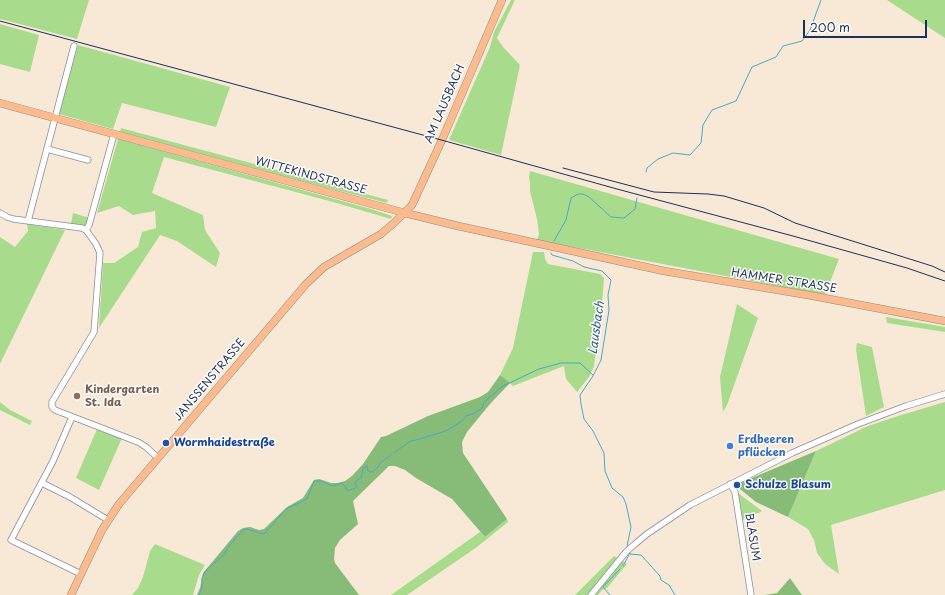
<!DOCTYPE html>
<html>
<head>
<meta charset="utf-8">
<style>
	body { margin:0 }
	#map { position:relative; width:945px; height:595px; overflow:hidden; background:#f8e9d6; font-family:"Playpen Sans",sans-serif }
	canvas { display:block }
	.scale { position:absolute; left:803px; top:20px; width:124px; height:18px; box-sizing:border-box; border:2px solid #1b2f5e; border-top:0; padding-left:5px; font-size:12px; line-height:14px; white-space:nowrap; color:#1b2f5e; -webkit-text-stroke:3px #fdfcf7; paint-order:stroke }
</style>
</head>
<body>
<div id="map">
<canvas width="945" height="595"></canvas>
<div class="scale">200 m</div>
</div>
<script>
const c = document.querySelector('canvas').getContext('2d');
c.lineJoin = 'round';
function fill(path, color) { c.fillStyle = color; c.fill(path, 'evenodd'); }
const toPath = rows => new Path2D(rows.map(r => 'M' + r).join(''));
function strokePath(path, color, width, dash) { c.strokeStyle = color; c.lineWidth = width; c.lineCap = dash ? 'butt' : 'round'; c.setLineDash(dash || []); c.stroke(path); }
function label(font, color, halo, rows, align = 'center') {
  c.font = font + ' "Playpen Sans",sans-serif'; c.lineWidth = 3; c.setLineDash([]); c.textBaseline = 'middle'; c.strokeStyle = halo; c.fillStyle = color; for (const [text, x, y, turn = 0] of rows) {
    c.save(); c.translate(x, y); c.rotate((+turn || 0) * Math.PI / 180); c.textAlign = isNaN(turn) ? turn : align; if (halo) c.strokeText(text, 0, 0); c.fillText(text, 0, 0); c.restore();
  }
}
fill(toPath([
	[0,0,89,0,77,39,0,19],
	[511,0,515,0,497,38,503,47,520,65,501,155,449,140,490,47,494,32],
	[887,0,945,0,945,38],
	[0,24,39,35,30,72,0,64],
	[78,45,230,87,216,127,122,103,113,129,59,114],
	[121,128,388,200,387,203,302,181,120,132],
	[118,139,371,209,392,216,391,219,333,202,164,157,152,193,203,215,205,230,220,253,216,267,177,241,160,235,99,328,103,263,114,263,138,247,142,232,156,228,155,211,133,215,119,206,97,213],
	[530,171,839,259,825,295,537,240,539,234,537,219,530,191,530,183,529,177],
	[73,213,90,218,88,222,86,225,82,225,71,224],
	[27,224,65,230,0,364,0,237,15,247,28,231],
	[533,252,544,252,545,259,548,264,600,274,604,278,601,317,594,366,589,377,577,392,566,379,564,366,513,386,500,375,513,348],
	[737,304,758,318,727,405,723,412,720,377],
	[886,317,945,327,945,332,887,323],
	[857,343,872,347,884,407,866,416,856,349],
	[0,402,10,410,32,421,30,425,0,410],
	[945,402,945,490,831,525,839,574,825,564,817,553,814,540,808,529,788,517,816,451,868,426,898,416],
	[97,429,122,438,99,490,76,478],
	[734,490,762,511,759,513,748,515,740,523],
	[507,519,508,522,477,547,407,595,391,595,480,532,485,537],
	[155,544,205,565,199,575,193,595,132,595,138,588,143,577,150,551],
	[614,556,627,564,607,588,602,590,598,595,575,595]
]), '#a8dc8c');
fill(toPath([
	[500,375,510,383,490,404,467,432,462,442,463,453,507,519,485,537,452,499,416,478,405,470,395,466,389,466,353,501,358,524,340,540,335,548,334,559,335,563,359,595,197,595,200,588,203,573,238,531,243,528,250,527,259,530,264,529,287,507,303,498,314,480,319,479,331,483,338,483,345,481,352,476,363,464,381,437,386,436,428,416,480,397,488,392],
	[816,451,788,517,756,502,735,485],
	[790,578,802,595,765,595,777,593]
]), '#86bc78');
strokePath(toPath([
	[646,172,647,168,658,159,673,153,690,155,701,143,703,125,712,110,736,101,752,67,776,57,783,46,802,41,810,30,821,0],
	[554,241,566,220,571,198,578,194,583,194,589,197,611,217,624,218,635,209,637,198],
	[551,253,552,255,573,261,584,267,602,271,611,280,608,295,609,310,601,360,593,376,580,395,581,404,584,419,593,431,604,453,605,471,612,488,623,497,626,504,631,527,627,546],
	[395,452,409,442,446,431,462,421,466,416,475,413,482,408,484,402,503,386,539,369,561,363,580,363,593,375],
	[630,554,641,555,660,576,661,580,669,585,675,595],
	[623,566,630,553],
	[199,595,202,588,202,578,206,570,225,554,227,548,243,530,247,529,263,534,265,533,286,509,307,499,314,481,321,481,333,486,341,483,343,484,348,491,357,487,355,482,361,478,363,468,367,466,368,471,372,472,378,467,380,463,391,455],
	[610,595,603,587,620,569]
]), '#48a9c7', 1);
const minor = toPath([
	[47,149,88,160],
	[0,213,7,217,13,219,82,228,86,230],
	[28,221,74,46],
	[86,230,96,244,100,253,94,332,52,402,52,407,55,410,138,442,146,447,158,458],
	[86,230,89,225,114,134],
	[72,417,53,461,11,540,81,574],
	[42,483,70,497,108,520],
	[730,484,735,492,751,595],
	[591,595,626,552,635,544,647,534,690,505,792,453,858,424,906,406,945,394]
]);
const major = toPath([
	[0,103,405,213,458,226,664,271,808,295,945,321],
	[71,595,102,530,119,504,306,284,324,267,381,234,394,223,412,205,442,140,502,0]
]);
strokePath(minor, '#8a8c9a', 7);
strokePath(major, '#8a8c9a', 8);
strokePath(minor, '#fff', 5.5);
strokePath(major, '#fbbb8c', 7);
strokePath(toPath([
	[0,21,445,141,617,189,793,236,907,268,945,281],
	[563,168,654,192,708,194,724,196,764,208,795,223,932,266,945,272]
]), '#1b2f5e', 1);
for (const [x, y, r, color] of [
	[77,396,4,"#8d6e63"],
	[166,443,4,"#1a4fb4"],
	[730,446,4,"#3f7fe0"],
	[737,485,4,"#1a4fb4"]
]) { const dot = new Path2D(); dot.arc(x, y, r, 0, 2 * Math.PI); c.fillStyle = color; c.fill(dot); strokePath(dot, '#fdfcf7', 1.5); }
label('11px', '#1b2f5e', '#fdfcf7', [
	["AM LAUSBACH",445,104,-67],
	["WITTEKINDSTRASSE",311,176,15],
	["HAMMER STRASSE",784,281,9],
	["JANSSENSTRASSE",210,380,-50],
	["BLASUM",752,537,81]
]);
label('bold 11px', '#785e54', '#fdfcf7', [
	["Kindergarten",85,390],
	["St. Ida",85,403]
], 'left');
label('bold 11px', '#366cbe', '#fdfcf7', [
	["Erdbeeren",738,440],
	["pflücken",738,453]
], 'left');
label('bold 11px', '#164399', '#fdfcf7', [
	["Wormhaidestraße",174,443],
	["Schulze Blasum",745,485]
], 'left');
label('italic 12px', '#2d6088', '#fdfcf7', [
	["Lausbach",597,328,-82]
]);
</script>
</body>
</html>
